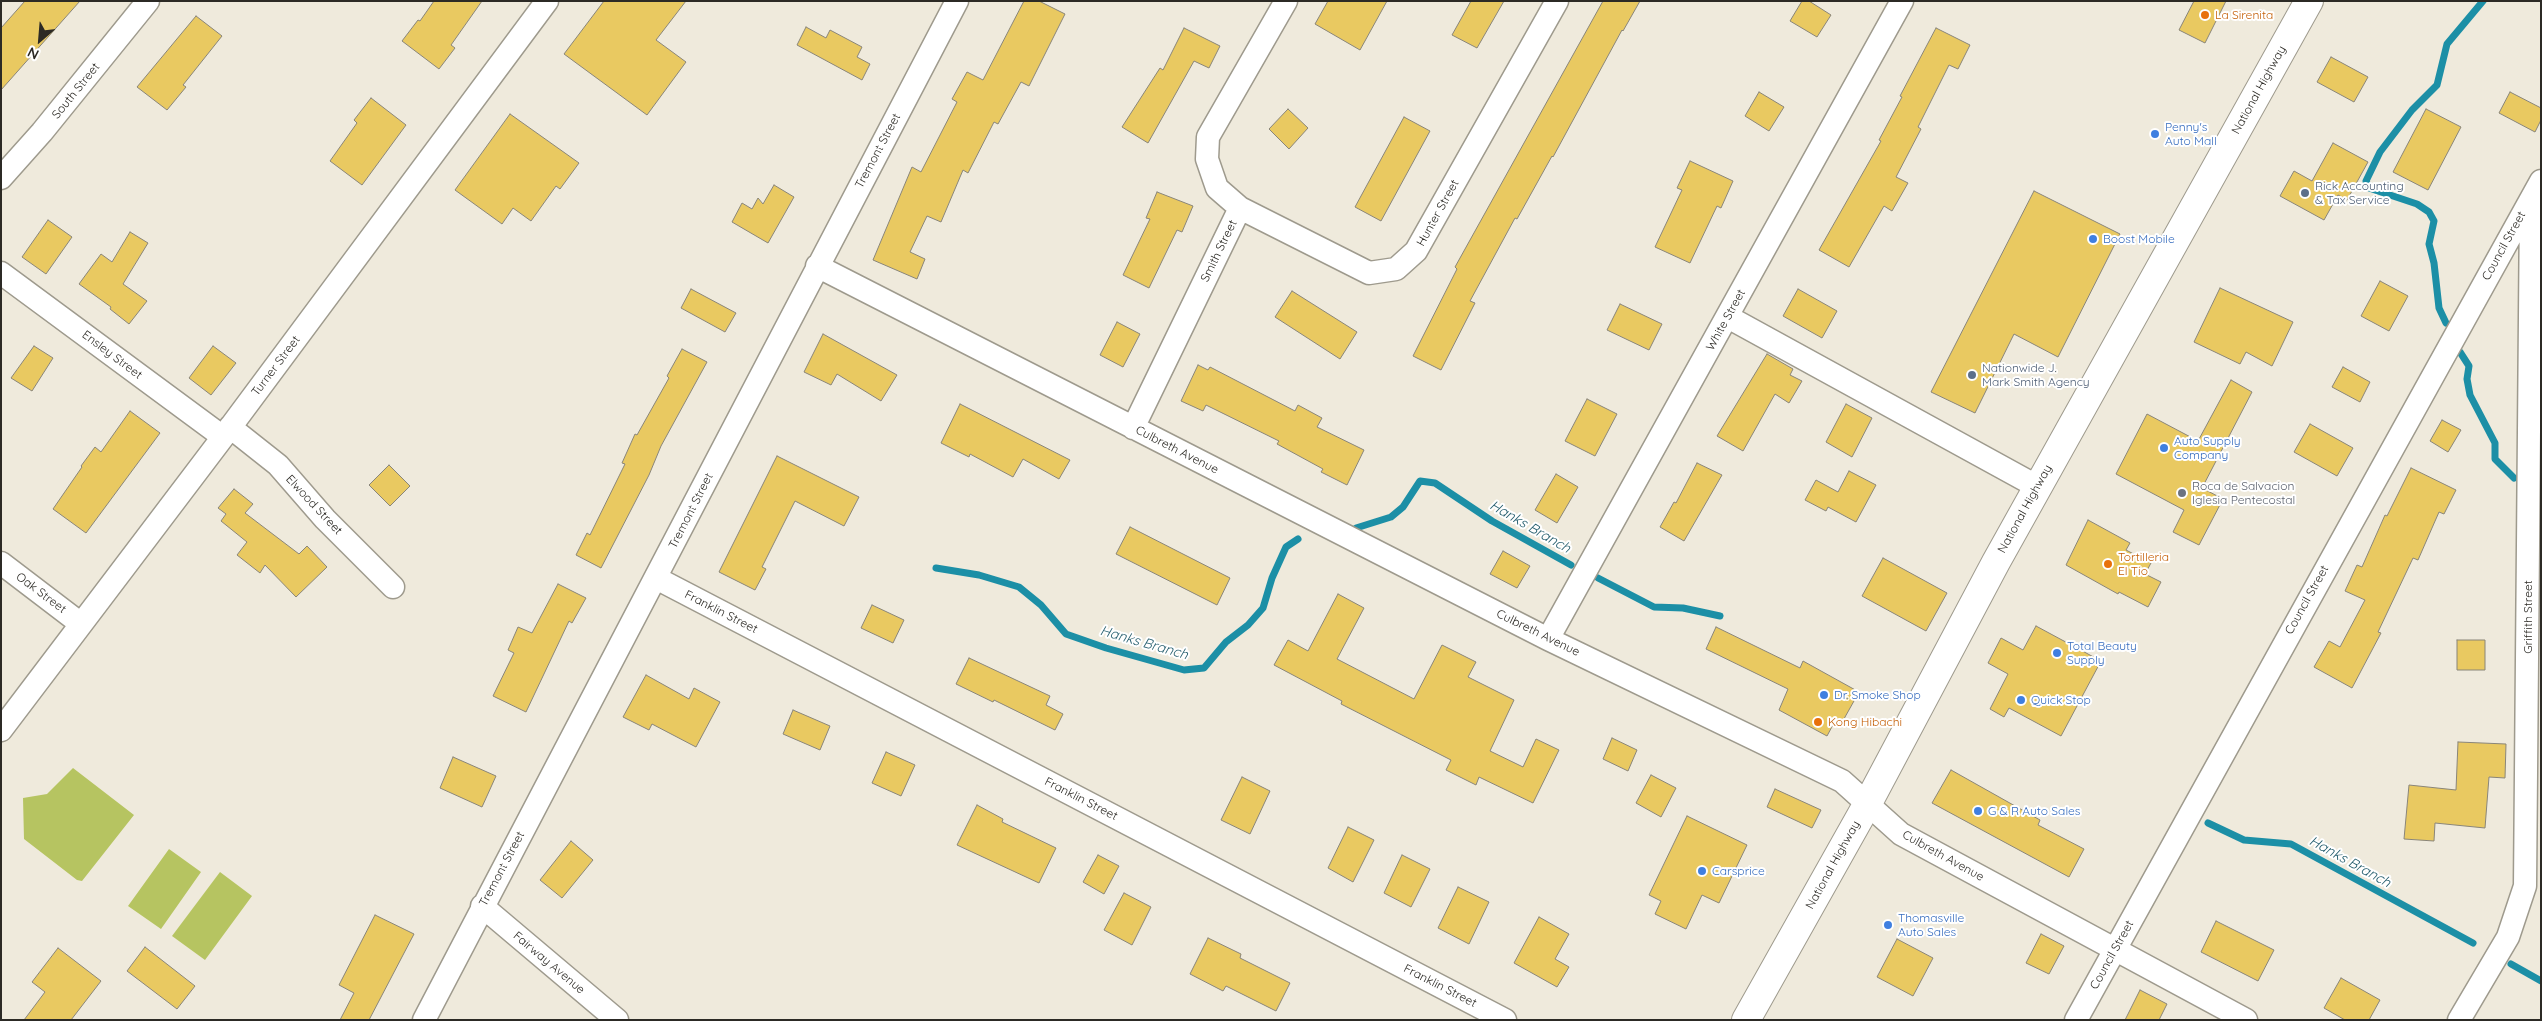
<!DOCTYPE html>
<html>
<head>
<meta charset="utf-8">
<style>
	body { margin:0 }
	#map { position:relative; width:2542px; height:1021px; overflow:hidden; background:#efeadc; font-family:Quicksand,sans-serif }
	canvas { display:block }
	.frame { position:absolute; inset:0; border:2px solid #2c2a25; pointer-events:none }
	.north { position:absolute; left:15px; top:15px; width:50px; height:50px; -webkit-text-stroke:4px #fff; paint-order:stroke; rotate:207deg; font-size:14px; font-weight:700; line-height:20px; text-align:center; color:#2c2a25 }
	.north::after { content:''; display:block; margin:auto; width:18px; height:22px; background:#2c2a25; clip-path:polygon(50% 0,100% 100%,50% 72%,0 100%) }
</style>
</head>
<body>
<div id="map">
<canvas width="2542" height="1021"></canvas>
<div class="frame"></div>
<div class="north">N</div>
</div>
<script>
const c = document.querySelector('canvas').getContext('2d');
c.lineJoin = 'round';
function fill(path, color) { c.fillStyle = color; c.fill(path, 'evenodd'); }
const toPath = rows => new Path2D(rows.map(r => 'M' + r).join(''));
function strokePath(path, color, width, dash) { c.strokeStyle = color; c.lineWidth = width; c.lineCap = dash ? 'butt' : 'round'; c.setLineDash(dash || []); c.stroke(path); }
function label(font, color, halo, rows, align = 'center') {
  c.font = font + ' Quicksand,sans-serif'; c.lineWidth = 4; c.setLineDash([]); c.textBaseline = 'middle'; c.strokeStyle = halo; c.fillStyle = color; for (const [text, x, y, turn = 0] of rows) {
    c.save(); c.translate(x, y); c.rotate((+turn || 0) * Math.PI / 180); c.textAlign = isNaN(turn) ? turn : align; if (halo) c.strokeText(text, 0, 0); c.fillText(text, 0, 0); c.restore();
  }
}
fill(toPath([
	[73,768,134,815,82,881,77,880,24,839,23,798,47,794],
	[169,849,201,872,161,929,128,906],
	[220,872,252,896,205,960,172,936]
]), '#b6c461');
strokePath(toPath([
	[2446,323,2439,308,2434,263,2429,244,2434,221,2429,212,2417,204,2369,188,2366,181,2380,152,2412,110,2437,85,2447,44,2483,1],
	[2460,352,2469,366,2467,379,2470,395,2495,443,2495,459,2514,478],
	[1356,528,1391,517,1403,507,1420,481,1435,483,1492,521,1571,565],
	[936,568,979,575,1019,587,1041,605,1066,634,1106,648,1184,670,1204,668,1226,642,1248,625,1263,608,1272,578,1286,547,1298,539],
	[1598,578,1654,607,1683,608,1720,616],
	[2208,823,2244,840,2291,844,2473,943],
	[2511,964,2541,981]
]), '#1c8fa6', 7);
const building = toPath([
	[25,1,80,1,1,90,1,28,25,1],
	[434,1,482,1,451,45,455,48,439,69,402,41,418,20,420,21,434,1],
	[604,1,686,1,656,40,686,62,647,115,564,54,604,1],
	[1024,1,1039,1,1065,14,1029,86,1021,82,998,124,994,122,968,173,963,170,941,222,927,216,910,252,925,259,917,279,873,260,912,167,921,172,957,102,952,99,967,72,983,80,1024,1],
	[1328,1,1387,1,1360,50,1315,24,1328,1],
	[1471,1,1504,1,1477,48,1452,35,1471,1],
	[1603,1,1640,1,1623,31,1622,30,1553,157,1552,156,1517,219,1515,218,1470,301,1475,303,1441,370,1413,356,1457,269,1455,267,1603,1],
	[1802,1,1809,1,1831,15,1817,37,1790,21,1802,1],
	[2194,1,2226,1,2205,43,2179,30,2194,1],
	[196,16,222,36,183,85,186,87,167,110,137,87,196,16],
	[806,27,826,38,830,30,862,47,857,57,870,64,862,80,797,45,806,27],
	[1184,28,1220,46,1209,68,1194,61,1148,143,1122,127,1160,68,1163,70,1184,28],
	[1936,28,1970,45,1958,69,1949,65,1918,127,1921,129,1896,177,1908,183,1892,211,1884,206,1849,267,1819,250,1881,141,1879,140,1902,97,1900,96,1936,28],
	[2331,57,2368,77,2354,102,2317,82,2331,57],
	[1759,92,1784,107,1769,131,1745,116,1759,92],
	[2510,92,2541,108,2541,120,2535,132,2499,113,2510,92],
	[371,98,406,125,362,185,330,161,357,123,354,120,371,98],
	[1288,109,1308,128,1289,149,1269,129,1288,109],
	[2426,109,2461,127,2428,190,2393,172,2426,109],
	[510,114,579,163,560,189,556,186,531,221,513,208,502,224,455,190,510,114],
	[1404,117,1430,131,1381,221,1355,207,1404,117],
	[2333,143,2368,162,2347,200,2338,195,2324,220,2280,196,2294,171,2312,181,2333,143],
	[1690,161,1733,181,1721,208,1717,206,1690,263,1655,247,1682,190,1677,188,1690,161],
	[774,185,794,197,768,243,732,222,742,203,752,209,758,198,763,204,774,185],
	[2034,191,2120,234,2058,357,2014,334,1975,413,1931,392,2034,191],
	[1157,192,1193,206,1182,232,1177,230,1149,288,1123,275,1150,219,1146,218,1157,192],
	[48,220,72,237,46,274,22,257,48,220],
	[130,232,148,243,123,284,147,301,129,324,110,309,111,307,79,284,101,254,112,262,130,232],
	[2380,281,2408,296,2389,331,2361,316,2380,281],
	[2220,288,2293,322,2272,366,2246,352,2240,364,2194,342,2220,288],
	[691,289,736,313,725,332,681,308,691,289],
	[1798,289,1837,311,1822,338,1783,316,1798,289],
	[1292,291,1357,332,1340,359,1275,317,1292,291],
	[1620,304,1662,324,1649,350,1607,330,1620,304],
	[1117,322,1140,334,1123,367,1100,355,1117,322],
	[823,334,897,375,881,401,837,374,831,385,804,372,823,334],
	[34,346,53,358,32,391,11,378,34,346],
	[213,346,236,363,211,395,189,378,213,346],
	[682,349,707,362,661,446,649,475,601,568,576,555,587,533,590,535,625,464,622,463,635,434,637,435,669,378,667,376,682,349],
	[1767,354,1793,369,1790,375,1802,381,1789,403,1775,394,1743,451,1717,436,1767,354],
	[1198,365,1208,370,1210,367,1295,411,1298,405,1322,418,1317,427,1364,450,1347,485,1321,472,1323,469,1277,444,1279,441,1206,405,1203,411,1181,401,1198,365],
	[2343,367,2370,382,2360,402,2332,387,2343,367],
	[2231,380,2252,392,2202,488,2223,499,2199,545,2173,532,2184,510,2116,474,2147,414,2198,441,2231,380],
	[1587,399,1617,414,1595,456,1565,441,1587,399],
	[960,404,1070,460,1059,479,1023,459,1013,477,970,454,969,457,941,443,960,404],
	[1846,404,1872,418,1852,457,1826,442,1846,404],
	[130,411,160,433,86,533,53,509,82,467,81,466,95,447,101,452,130,411],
	[2442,420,2461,430,2448,452,2430,441,2442,420],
	[2310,424,2353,448,2337,476,2294,452,2310,424],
	[777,456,859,497,844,526,795,501,762,567,766,569,755,590,719,572,777,456],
	[1697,463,1722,475,1684,541,1660,527,1674,502,1676,503,1697,463],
	[389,465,410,486,390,506,369,485,389,465],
	[2411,468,2456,490,2444,514,2439,512,2418,560,2413,558,2378,632,2381,633,2352,688,2314,667,2329,641,2340,647,2365,600,2345,591,2357,565,2362,567,2385,515,2387,516,2411,468],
	[1849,471,1876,485,1856,522,1828,507,1826,511,1805,500,1816,480,1838,492,1849,471],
	[1556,474,1578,487,1557,523,1535,510,1556,474],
	[234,489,253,504,245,513,299,554,307,546,327,567,296,597,265,565,260,573,237,555,247,542,221,521,226,514,218,508,234,489],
	[2088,520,2130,543,2126,550,2151,563,2145,574,2161,582,2148,607,2119,592,2118,594,2066,565,2088,520],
	[1130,527,1230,578,1217,605,1116,554,1130,527],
	[1503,551,1530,566,1517,588,1490,574,1503,551],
	[1883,558,1947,593,1926,631,1862,596,1883,558],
	[558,584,586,598,572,623,569,621,526,712,493,696,514,653,508,650,518,627,532,633,558,584],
	[1338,594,1364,608,1337,659,1414,699,1442,645,1476,662,1468,677,1514,700,1490,751,1523,767,1536,739,1559,750,1533,803,1479,777,1476,785,1446,770,1451,760,1341,704,1342,701,1274,665,1288,640,1308,651,1338,594],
	[872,605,904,620,893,643,861,628,872,605],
	[2036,626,2101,661,2061,736,2009,708,2004,717,1990,709,2008,674,1988,663,2001,638,2023,650,2036,626],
	[1716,627,1800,668,1803,661,1859,692,1840,726,1834,723,1827,736,1779,710,1788,689,1706,649,1716,627],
	[2457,640,2485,640,2485,670,2457,670,2457,640],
	[969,658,1050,696,1046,705,1063,714,1055,730,994,700,993,702,956,684,969,658],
	[646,675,689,699,694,688,720,702,696,747,652,724,649,730,623,717,646,675],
	[793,710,830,726,820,750,783,734,793,710],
	[1612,738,1637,750,1628,771,1603,759,1612,738],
	[2458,742,2506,744,2505,778,2489,777,2485,828,2435,823,2434,841,2404,839,2409,785,2456,790,2458,742],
	[886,752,915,765,901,796,872,783,886,752],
	[453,757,496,776,482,807,440,788,453,757],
	[1951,770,2040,820,2038,825,2084,849,2069,877,1932,803,1951,770],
	[1651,775,1676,788,1661,817,1636,803,1651,775],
	[1242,777,1270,791,1250,834,1221,820,1242,777],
	[1775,789,1821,810,1812,828,1767,807,1775,789],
	[977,805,1003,819,1002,822,1056,848,1039,883,957,845,977,805],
	[1687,816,1747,845,1719,903,1702,895,1686,929,1655,914,1661,901,1649,895,1687,816],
	[1348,827,1374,840,1353,882,1328,868,1348,827],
	[571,841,593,860,562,898,540,880,571,841],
	[1098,855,1119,866,1104,894,1083,882,1098,855],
	[1402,855,1430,869,1411,907,1384,893,1402,855],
	[1458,887,1489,902,1469,944,1438,928,1458,887],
	[1124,893,1151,907,1132,945,1104,930,1124,893],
	[375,915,414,934,369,1020,340,1020,354,993,339,985,375,915],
	[1539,917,1569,934,1555,959,1569,967,1557,987,1514,963,1539,917],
	[2216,921,2274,950,2258,981,2201,952,2216,921],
	[2041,934,2064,946,2049,974,2026,963,2041,934],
	[1208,938,1241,954,1240,958,1290,983,1276,1011,1226,986,1223,991,1190,974,1208,938],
	[1897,939,1933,958,1913,996,1877,977,1897,939],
	[145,947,195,986,177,1009,127,971,145,947],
	[58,948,101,981,71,1020,24,1020,45,992,32,982,58,948],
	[2341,978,2380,1000,2369,1020,2345,1020,2324,1008,2341,978],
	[2140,990,2167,1004,2159,1020,2125,1020,2140,990]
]);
fill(building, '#e9c961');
strokePath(building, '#898579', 1);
const street = toPath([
	[1286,1,1208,137,1207,159,1217,188,1240,208,1369,273,1396,269,1416,251,1557,1],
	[1,178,42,132,148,1],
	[817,266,1548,639,1842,781,1901,834,2246,1020],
	[1,273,223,437],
	[1728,317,2038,487],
	[230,427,278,465,325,519,393,587],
	[1133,428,1240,208],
	[1,563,81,624],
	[656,578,1505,1020],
	[1548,639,1902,1],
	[1,730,223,437,547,1],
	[482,906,617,1020],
	[424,1020,957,1],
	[2076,1020,2541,181],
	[2459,1020,2508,937,2525,886,2531,202]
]);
const secondary = toPath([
	[1746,1020,1868,803,1996,562,2309,1]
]);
strokePath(street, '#9e9a8d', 25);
strokePath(secondary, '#9e9a8d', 30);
strokePath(street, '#fff', 22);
strokePath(secondary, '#fff', 28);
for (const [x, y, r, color] of [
	[2205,15,5,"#e8710a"],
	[2155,134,5,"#3f7fe0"],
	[2305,193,5,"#5c6f8a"],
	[2093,239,5,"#3f7fe0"],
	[1972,375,5,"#5c6f8a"],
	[2164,448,5,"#3f7fe0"],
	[2182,493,5,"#6b7280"],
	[2108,564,5,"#e8710a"],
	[2057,653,5,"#3f7fe0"],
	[1824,695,5,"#3f7fe0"],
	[2021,700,5,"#3f7fe0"],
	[1818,722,5,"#e8710a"],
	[1978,811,5,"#3f7fe0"],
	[1702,871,5,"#3f7fe0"],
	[1888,925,5,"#3f7fe0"]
]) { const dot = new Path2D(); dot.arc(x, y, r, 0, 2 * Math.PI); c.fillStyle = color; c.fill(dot); strokePath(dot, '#fff', 2); }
label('12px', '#c56008', '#fff', [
	["La Sirenita",2215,15],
	["Tortilleria",2118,557],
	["El Tio",2118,571],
	["Kong Hibachi",1828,722]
], 'left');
label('12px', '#2c2a25', '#fff', [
	["National Highway",2259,90,-61],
	["South Street",76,91,-51],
	["Tremont Street",878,151,-62],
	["Hunter Street",1438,213,-61],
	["Council Street",2504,246,-61],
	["Smith Street",1219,251,-64],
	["White Street",1726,320,-61],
	["Ensley Street",112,355,37],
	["Turner Street",276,366,-53],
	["Culbreth Avenue",1177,450,27],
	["Elwood Street",314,505,47],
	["National Highway",2025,509,-61],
	["Tremont Street",691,511,-63],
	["Oak Street",41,593,37],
	["Council Street",2307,600,-61],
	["Franklin Street",721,612,27],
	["Griffith Street",2528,617,-90],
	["Culbreth Avenue",1538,633,26],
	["Franklin Street",1081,799,27],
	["Culbreth Avenue",1943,856,29],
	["National Highway",1833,865,-61],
	["Tremont Street",502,869,-62],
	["Council Street",2112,955,-61],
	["Fairway Avenue",549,963,40],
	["Franklin Street",1440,986,27]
]);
label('12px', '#366cbe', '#fff', [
	["Penny's",2165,127],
	["Auto Mall",2165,141],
	["Boost Mobile",2103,239],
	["Auto Supply",2174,441],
	["Company",2174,455],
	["Total Beauty",2067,646],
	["Supply",2067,660],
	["Dr. Smoke Shop",1834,695],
	["Quick Stop",2031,700],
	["G & R Auto Sales",1988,811],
	["Carsprice",1712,871],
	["Thomasville",1898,918],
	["Auto Sales",1898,932]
], 'left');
label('12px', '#4e5e75', '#fff', [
	["Rick Accounting",2315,186],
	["& Tax Service",2315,200],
	["Nationwide J.",1982,368],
	["Mark Smith Agency",1982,382]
], 'left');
label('12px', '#5b616d', '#fff', [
	["Roca de Salvacion",2192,486],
	["Iglesia Pentecostal",2192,500]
], 'left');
label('italic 14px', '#286070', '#fff', [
	["Hanks Branch",1530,527,30],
	["Hanks Branch",1144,643,16],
	["Hanks Branch",2350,862,29]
]);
</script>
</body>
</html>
